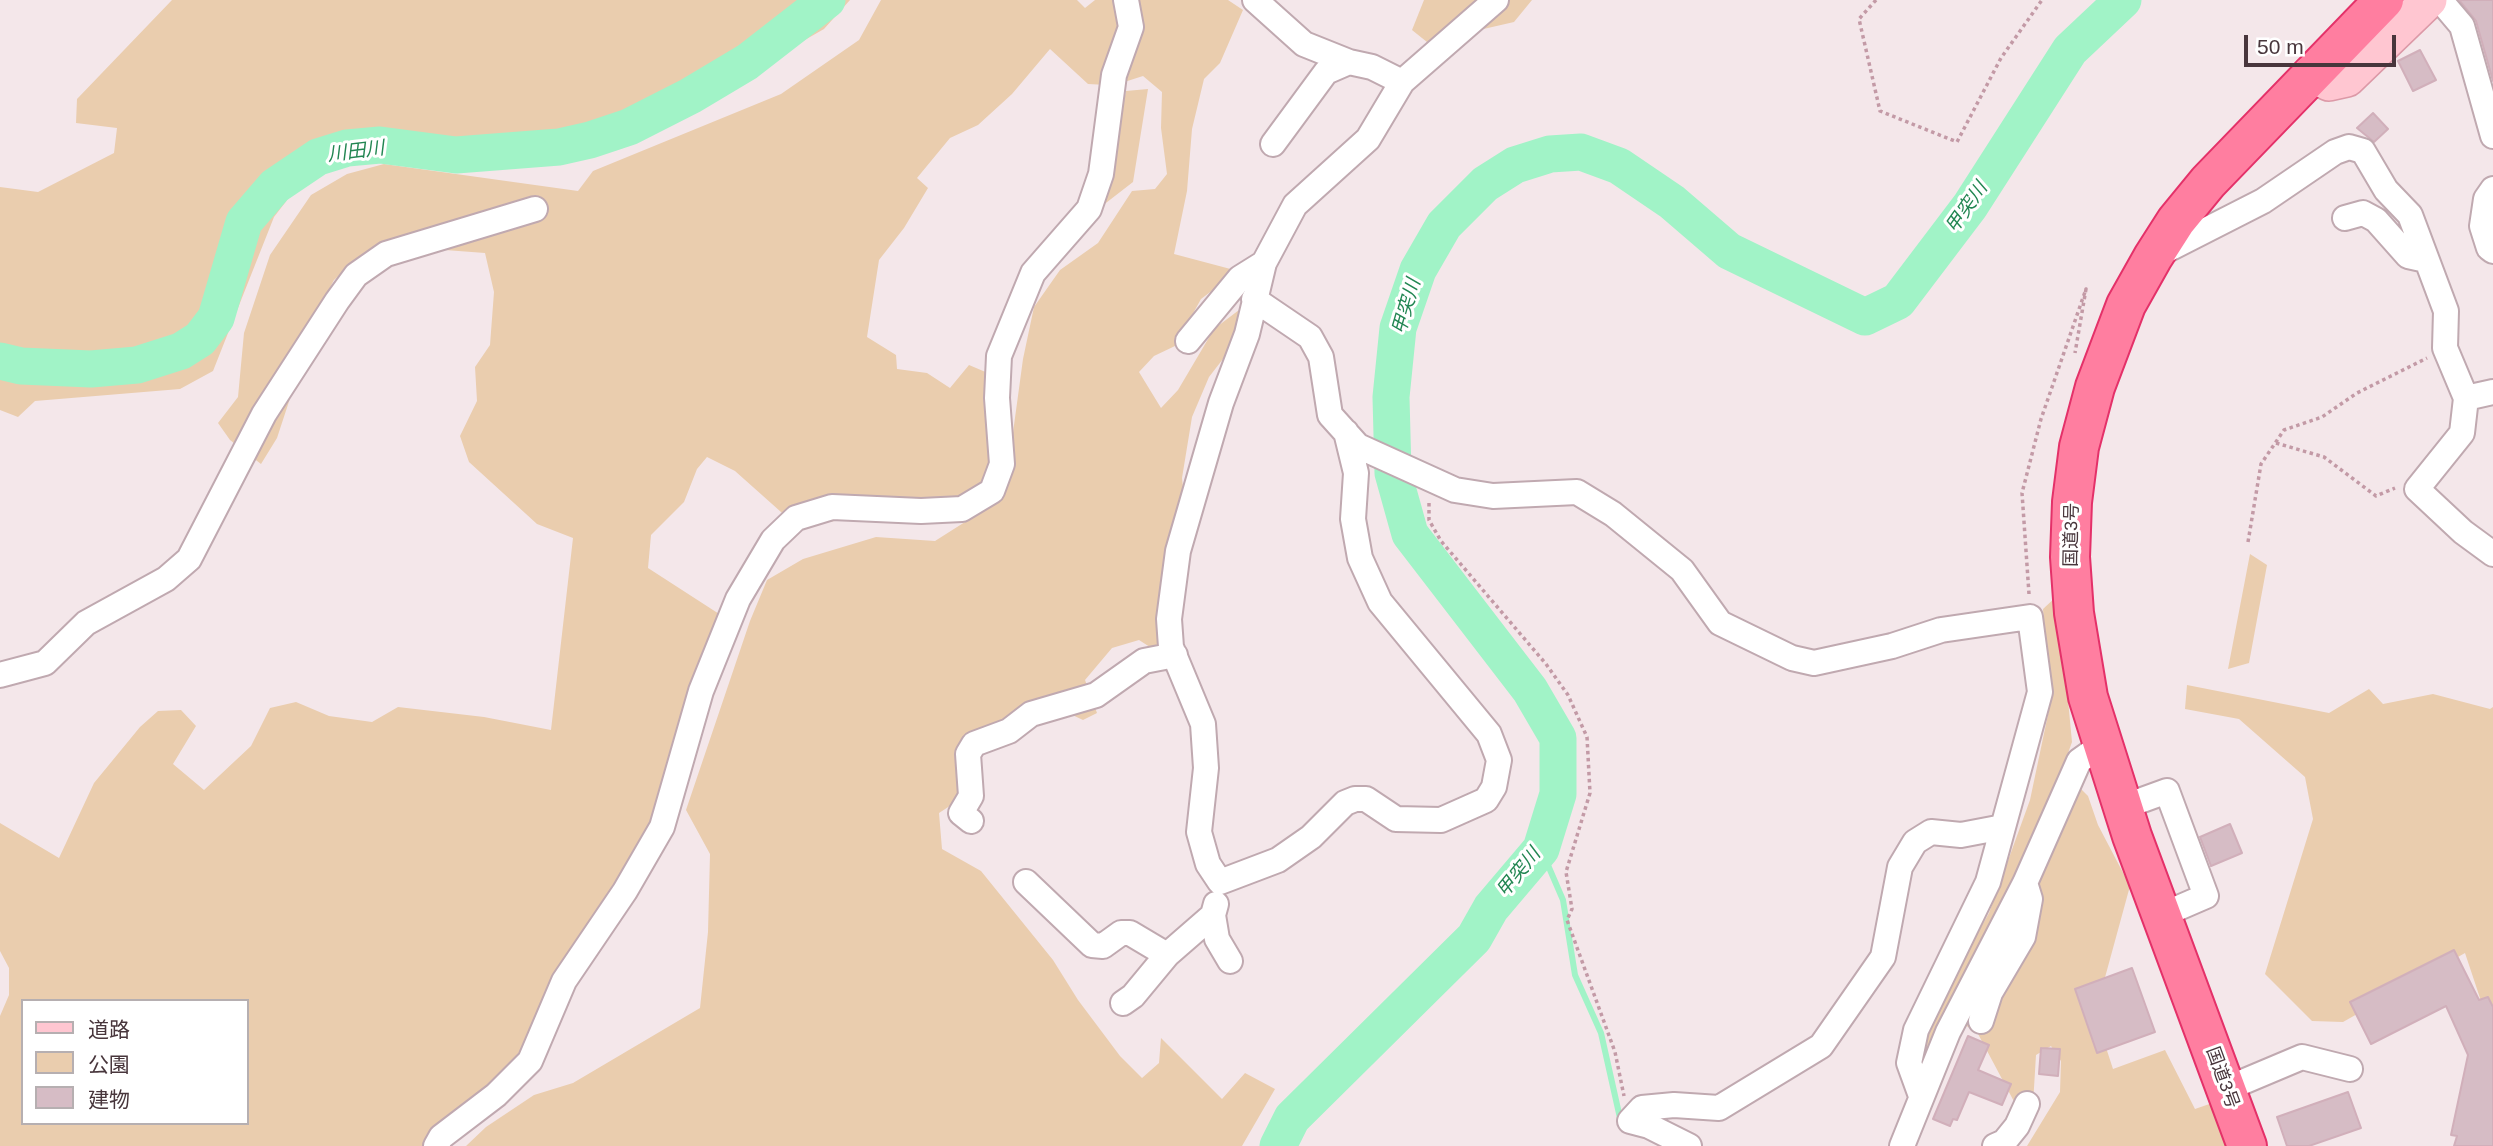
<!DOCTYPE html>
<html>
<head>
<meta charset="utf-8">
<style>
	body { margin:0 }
	#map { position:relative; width:2493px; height:1146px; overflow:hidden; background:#f4e7ea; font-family:Arial,"Noto Sans JP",sans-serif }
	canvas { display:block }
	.legend { position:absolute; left:21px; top:999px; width:228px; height:126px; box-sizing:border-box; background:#fff; border:2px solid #b6afb1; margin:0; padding:9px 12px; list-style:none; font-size:21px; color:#48363c }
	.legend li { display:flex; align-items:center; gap:14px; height:35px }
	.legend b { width:35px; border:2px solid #b6afb1 }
	.scale { position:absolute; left:2244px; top:35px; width:152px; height:32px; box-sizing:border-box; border:4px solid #48363c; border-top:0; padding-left:9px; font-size:21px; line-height:24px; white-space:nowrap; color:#48363c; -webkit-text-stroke:5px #fff; paint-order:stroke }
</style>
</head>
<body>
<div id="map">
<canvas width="2493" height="1146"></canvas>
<ul class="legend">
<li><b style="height:9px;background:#ffc6d1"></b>道路</li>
<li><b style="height:19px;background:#eacdae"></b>公園</li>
<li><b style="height:19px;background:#d6bcc5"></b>建物</li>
</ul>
<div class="scale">50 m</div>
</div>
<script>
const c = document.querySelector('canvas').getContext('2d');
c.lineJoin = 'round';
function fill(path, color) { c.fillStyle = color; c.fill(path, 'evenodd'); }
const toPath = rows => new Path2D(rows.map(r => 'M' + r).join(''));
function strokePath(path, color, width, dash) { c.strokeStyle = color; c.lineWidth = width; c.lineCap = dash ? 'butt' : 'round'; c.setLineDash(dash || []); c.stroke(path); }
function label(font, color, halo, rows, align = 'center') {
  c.font = font + ' Arial,"Noto Sans JP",sans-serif'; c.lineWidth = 6; c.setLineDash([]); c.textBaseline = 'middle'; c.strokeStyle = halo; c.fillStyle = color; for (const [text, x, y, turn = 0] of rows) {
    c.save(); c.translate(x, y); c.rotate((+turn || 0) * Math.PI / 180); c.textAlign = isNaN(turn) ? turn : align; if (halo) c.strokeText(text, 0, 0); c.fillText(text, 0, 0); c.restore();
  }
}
fill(toPath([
	[172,0,850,0,824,29,782,53,666,94,582,154,559,162,361,157,301,182,274,217,213,371,180,389,35,401,18,417,0,410,0,187,38,192,114,153,117,128,76,123,77,99],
	[881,0,1077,0,1085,8,1095,0,1119,0,1120,35,1107,85,1088,84,1050,49,1012,94,978,125,950,138,917,178,928,188,904,228,879,260,867,337,896,355,897,369,927,373,950,388,969,365,1002,379,991,469,975,493,954,505,907,507,824,523,790,520,735,471,707,457,697,469,684,502,651,535,648,568,730,621,661,832,528,1062,448,1146,0,1146,0,1016,9,995,9,968,0,951,0,823,59,858,94,783,140,727,158,711,181,710,196,726,173,764,204,790,251,746,270,708,296,702,329,716,372,722,398,707,484,717,551,730,573,538,537,524,469,462,460,436,477,401,475,367,490,345,494,292,485,253,445,250,361,256,334,280,320,307,277,438,261,464,230,440,218,423,238,397,244,333,270,255,311,195,347,174,384,164,578,191,593,171,781,94,859,40],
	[23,1001,247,1001,247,1123,23,1123],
	[1126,0,1228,0,1243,10,1220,63,1204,79,1192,129,1187,191,1174,254,1238,271,1201,299,1175,346,1154,356,1139,372,1161,408,1178,390,1214,329,1239,310,1233,346,1209,377,1192,417,1182,478,1189,542,1167,658,1139,640,1112,648,1085,680,1097,713,1083,720,1066,712,970,752,962,798,939,813,942,849,981,871,1053,960,1078,1000,1120,1056,1142,1078,1159,1063,1161,1038,1222,1099,1245,1073,1275,1089,1242,1146,466,1146,486,1127,534,1095,573,1083,700,1008,708,932,710,854,686,810,750,621,767,580,803,559,876,537,935,541,976,515,1006,484,1023,359,1034,307,1060,270,1098,243,1132,191,1155,189,1167,174,1161,128,1162,92,1143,76,1118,84],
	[1424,0,1532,0,1514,22,1427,42,1412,30],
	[1148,89,1133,182,1102,206,1126,91],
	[2250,554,2267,565,2249,663,2228,669],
	[2058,595,2072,742,2062,770,2088,796,2098,825,2130,886,2095,1014,2113,1069,2165,1050,2195,1109,2218,1101,2234,1146,2027,1146,2060,1092,2061,1061,2051,1046,2036,1055,2033,1104,2018,1109,1977,1032,1963,1024,1934,1087,1916,1056,1937,1006,1989,913,2030,800,2050,705,2043,609],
	[2187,685,2329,713,2369,689,2383,704,2433,694,2490,709,2493,707,2493,1037,2465,953,2343,1022,2312,1021,2265,974,2313,819,2305,777,2239,719,2185,709]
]), '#eacdae');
strokePath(toPath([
	[1541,849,1563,900,1575,975,1601,1033,1620,1118]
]), '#a1f3c7', 6);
strokePath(toPath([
	[0,361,21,366,91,369,137,365,181,351,200,339,216,318,244,222,275,186,318,157,347,148,380,145,456,155,559,147,590,140,629,127,690,96,747,62,827,0],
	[1278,1146,1292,1118,1474,938,1491,908,1541,849,1558,794,1558,738,1530,690,1410,534,1393,473,1391,397,1398,328,1418,270,1444,225,1485,184,1515,165,1550,154,1581,152,1619,166,1672,202,1729,251,1865,317,1898,301,1970,206,2070,50,2123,0]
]), '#a1f3c7', 37);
const building = toPath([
	[2459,0,2493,0,2493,81,2476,21,2459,0],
	[2420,50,2436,80,2413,91,2398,61,2420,50],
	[2373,113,2388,129,2374,142,2357,128,2373,113],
	[2230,824,2242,853,2211,866,2200,837,2230,824],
	[2454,950,2479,1000,2488,997,2493,1007,2493,1146,2454,1146,2457,1136,2451,1135,2468,1055,2446,1006,2371,1044,2350,1002,2454,950],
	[2132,968,2155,1032,2097,1053,2075,989,2132,968],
	[1968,1036,1989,1045,1978,1070,2011,1084,2002,1105,1969,1092,1957,1120,1953,1119,1950,1126,1933,1119,1968,1036],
	[2041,1048,2060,1049,2058,1076,2039,1074,2041,1048],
	[2348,1092,2361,1128,2309,1146,2287,1146,2277,1117,2348,1092]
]);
fill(building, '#d6bcc5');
strokePath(building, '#d1afba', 2);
const minor = toPath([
	[1255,0,1304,44,1349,62],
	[2440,0,2462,26,2493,136],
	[1273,144,1326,72,1349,62,1372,67,1402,82],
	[2493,189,2486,199,2482,226,2489,248,2493,251],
	[2345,218,2363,213,2376,220,2408,256,2426,260],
	[2157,255,2263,201,2335,152,2349,147,2363,151,2386,190,2410,215,2446,311,2445,348,2466,398,2462,433,2417,489,2463,532,2493,554],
	[1254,299,1310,337,1321,357,1330,415,1358,446,1455,490,1493,496,1577,492,1613,514,1682,570,1720,623,1792,658,1814,663,1892,646,1941,630,2030,617,2040,692,1988,882,1916,1030,1909,1063,1921,1096],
	[1188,341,1240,278,1264,263],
	[2466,398,2493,392],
	[1346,432,1356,473,1353,519,1360,558,1380,602,1489,734,1499,760,1494,787,1486,800,1441,820,1396,819,1366,799,1355,799,1345,803,1311,837,1278,860,1220,882,1208,864,1199,832,1206,768,1203,724,1171,647,1169,619,1178,551,1221,403,1247,334,1264,263,1295,205,1368,139,1402,82,1496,0],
	[0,675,45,663,86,623,166,579,189,559,264,414,337,301,356,275,386,254,535,209],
	[2123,807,2167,791,2206,896,2162,915],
	[971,821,961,813,971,796,968,754,974,744,1009,731,1031,714,1096,695,1144,661,1175,655],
	[1026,882,1092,945,1103,946,1121,933,1130,933,1167,955],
	[1216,904,1213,915,1217,939,1230,961],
	[1123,1003,1133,996,1167,955,1213,915],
	[1981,1021,1990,993,2023,937,2030,899,2026,886],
	[2226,1089,2302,1057,2350,1069],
	[436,1146,441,1137,496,1095,530,1061,564,981,625,891,662,827,701,691,738,599,773,540,796,518,832,507,921,511,962,509,992,491,1002,464,997,398,999,356,1033,273,1089,209,1101,174,1114,75,1131,27,1126,0],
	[1689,1146,1649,1126,1630,1121,1642,1108,1674,1105,1719,1108,1821,1046,1883,957,1900,867,1915,842,1931,832,1961,835,2003,827],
	[1902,1146,1948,1032,2025,883,2079,761,2103,744],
	[1995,1146,2004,1142,2017,1126,2027,1104]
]);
const secondary = toPath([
	[2310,74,2329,83,2347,79,2429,0]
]);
const trunk = toPath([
	[2247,1146,2132,836,2088,697,2074,613,2070,557,2072,502,2079,447,2095,387,2126,305,2153,257,2176,221,2208,182,2384,0]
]);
strokePath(minor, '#c0a9b0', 28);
strokePath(secondary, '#dc99a7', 38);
strokePath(trunk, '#e43169', 42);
strokePath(toPath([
	[1876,0,1859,19,1880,111,1957,142,2001,58,2042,0],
	[2276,443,2324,457,2376,496,2395,488],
	[1429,503,1429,520,1441,541,1546,664,1568,695,1587,737,1590,793,1566,872,1572,909,1567,920,1615,1052,1624,1096],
	[2248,542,2261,464,2284,430,2322,417,2357,393,2427,358],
	[2029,594,2022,493,2041,419,2086,289,2075,353]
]), '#c39aa6', 3.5, [3.5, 3.5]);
strokePath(minor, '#fff', 24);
strokePath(secondary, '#ffc6d1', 35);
strokePath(trunk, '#ff7ea0', 38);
label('18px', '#48363c', '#fff', [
	["国道3号",2072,535,-89],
	["国道3号",2222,1078,70]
]);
label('italic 19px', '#228652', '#fff', [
	["川田川",356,152,-7],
	["甲突川",1967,208,-55],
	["甲突川",1407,307,-74],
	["甲突川",1519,873,-51]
]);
</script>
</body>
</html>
